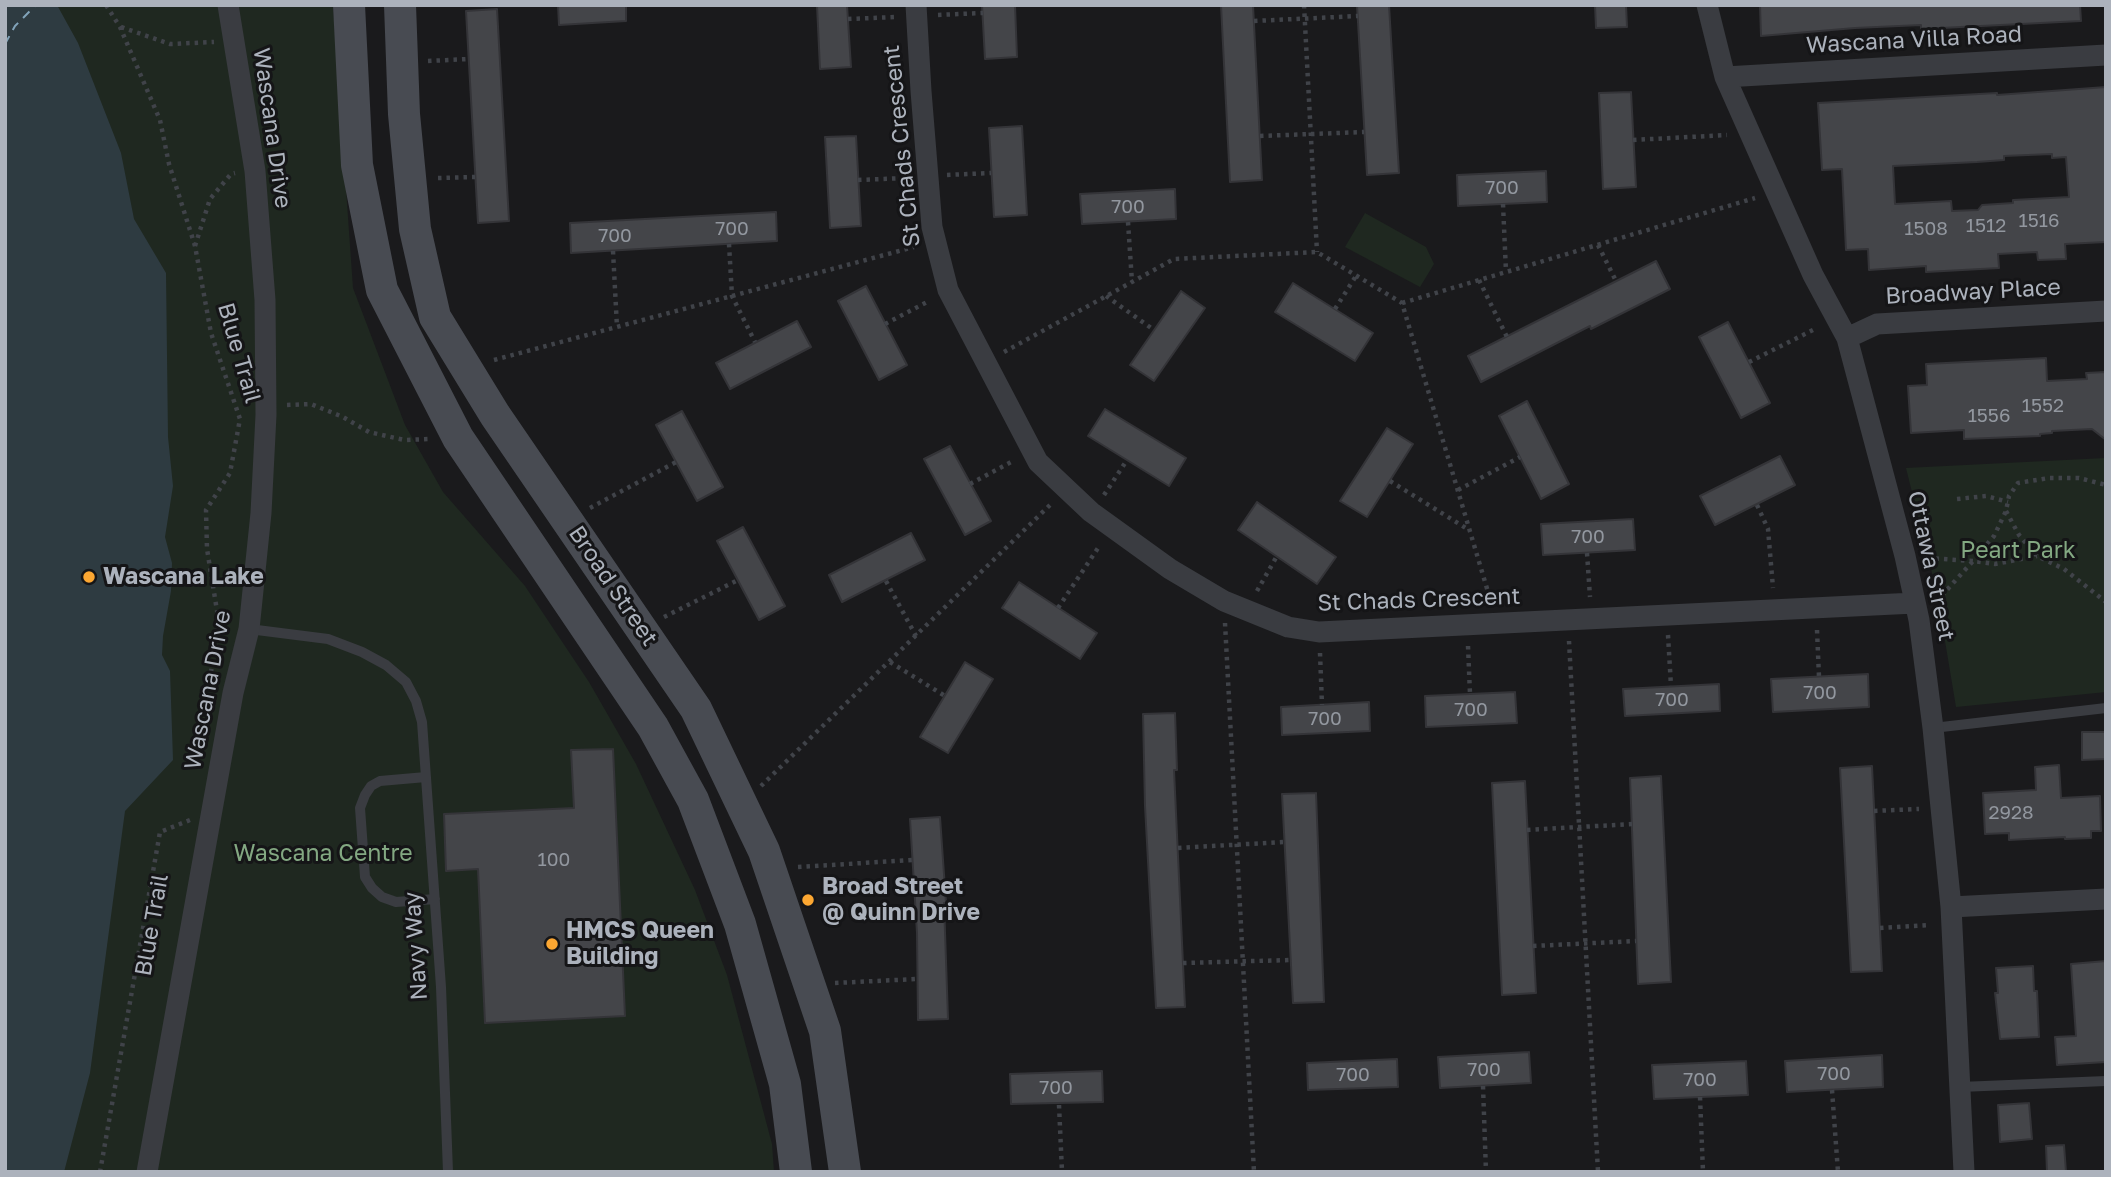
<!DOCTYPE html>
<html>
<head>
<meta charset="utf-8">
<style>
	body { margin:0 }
	#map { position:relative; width:2111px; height:1177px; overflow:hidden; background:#1a1a1c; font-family:"Golos Text",sans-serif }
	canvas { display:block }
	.frame { position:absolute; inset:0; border:7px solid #acb2bc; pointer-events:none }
</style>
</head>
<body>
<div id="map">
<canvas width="2111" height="1177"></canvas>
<div class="frame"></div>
</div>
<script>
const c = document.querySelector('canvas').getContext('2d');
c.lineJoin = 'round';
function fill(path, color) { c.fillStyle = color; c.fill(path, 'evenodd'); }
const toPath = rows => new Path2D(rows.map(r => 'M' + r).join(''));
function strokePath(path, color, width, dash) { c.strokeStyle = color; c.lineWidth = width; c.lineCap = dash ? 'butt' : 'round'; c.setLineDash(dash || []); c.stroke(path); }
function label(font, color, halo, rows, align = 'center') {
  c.font = font + ' "Golos Text",sans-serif'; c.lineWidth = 6; c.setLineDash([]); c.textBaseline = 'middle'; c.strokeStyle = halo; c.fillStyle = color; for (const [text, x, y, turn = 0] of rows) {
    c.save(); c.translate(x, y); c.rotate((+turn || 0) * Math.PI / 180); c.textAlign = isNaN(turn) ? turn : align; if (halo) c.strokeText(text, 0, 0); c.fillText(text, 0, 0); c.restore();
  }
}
fill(toPath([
	[5,5,333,5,353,288,405,425,443,492,525,586,589,682,636,764,695,890,727,975,772,1144,774,1172,5,1172],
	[1365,213,1426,247,1434,264,1420,287,1345,247],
	[2106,458,2106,692,1956,707,1937,593,1906,468]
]), '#1f2820');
fill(toPath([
	[5,5,57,5,78,43,121,153,134,219,166,273,168,437,173,486,165,537,172,563,171,591,163,636,162,655,170,671,173,760,125,811,90,1073,64,1172,5,1172]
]), '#2e3b41');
strokePath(toPath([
	[5,44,15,26,36,5]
]), '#81a3b9', 2, [9, 7]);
const building = toPath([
	[558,5,626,5,626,21,559,25,558,5],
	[817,5,847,5,851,67,820,69,817,5],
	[982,5,1015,5,1017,57,985,59,982,5],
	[1221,5,1253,5,1262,180,1230,182,1221,5],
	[1357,5,1389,5,1399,173,1367,175,1357,5],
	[1595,5,1626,5,1627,27,1596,28,1595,5],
	[1760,5,2080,5,2081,21,1921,29,1921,25,1855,28,1761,36,1760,5],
	[497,9,509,221,478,223,466,11,497,9],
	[2106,87,2106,242,2065,244,2066,259,2038,260,2037,252,1998,254,1999,268,1926,272,1926,266,1869,270,1868,249,1846,250,1842,169,1822,170,1818,103,1997,93,1997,95,2106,87],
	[2052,154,2052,158,2066,157,2069,197,2013,200,2013,203,1982,205,1978,210,1952,211,1951,201,1895,204,1893,166,1977,162,2004,160,2004,156,2052,154],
	[1631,92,1636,187,1603,189,1599,93,1631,92],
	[1022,126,1027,215,994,217,989,128,1022,126],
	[856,136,861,226,830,228,825,137,856,136],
	[1546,171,1547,202,1458,206,1457,175,1546,171],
	[1175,189,1176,219,1082,224,1080,194,1175,189],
	[776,212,777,241,571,253,570,223,776,212],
	[1656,261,1670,289,1591,329,1590,326,1481,382,1468,356,1656,261],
	[1293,283,1373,333,1355,361,1275,312,1293,283],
	[866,286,907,365,879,380,838,301,866,286],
	[1181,291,1205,308,1154,381,1130,365,1181,291],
	[797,321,811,347,730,389,716,363,797,321],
	[1728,322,1770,403,1741,418,1699,337,1728,322],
	[2046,358,2047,381,2087,379,2086,373,2106,372,2106,440,2092,429,2052,431,2052,433,2040,434,2040,436,1964,439,1964,430,1911,433,1908,386,1927,385,1926,364,2046,358],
	[1527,401,1569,484,1541,499,1499,416,1527,401],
	[1105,409,1186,458,1169,486,1088,436,1105,409],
	[682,411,723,487,697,501,656,425,682,411],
	[1387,428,1413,444,1367,517,1340,501,1387,428],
	[950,446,991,521,965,535,924,459,950,446],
	[1780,456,1795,485,1715,525,1700,496,1780,456],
	[1257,502,1336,557,1317,584,1238,530,1257,502],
	[1633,519,1635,550,1543,555,1541,524,1633,519],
	[743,527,785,606,759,620,717,541,743,527],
	[911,533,925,560,842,602,829,575,911,533],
	[1019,582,1097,633,1080,659,1002,608,1019,582],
	[965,662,993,679,948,753,920,737,965,662],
	[1868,674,1869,707,1773,712,1771,679,1868,674],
	[1719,684,1720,711,1625,716,1623,689,1719,684],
	[1515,692,1517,723,1426,727,1425,696,1515,692],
	[1369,702,1370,731,1282,735,1281,707,1369,702],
	[1175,713,1177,770,1174,770,1185,1007,1156,1008,1145,806,1143,714,1175,713],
	[2082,732,2106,732,2106,759,2082,760,2082,732],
	[613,749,625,1016,485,1023,478,869,446,871,444,814,574,808,571,750,613,749],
	[2059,765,2061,798,2100,796,2101,831,2091,831,2091,838,2065,839,2065,837,2009,840,2009,833,1985,834,1983,793,2036,790,2035,767,2059,765],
	[1872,766,1882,971,1851,972,1840,768,1872,766],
	[1661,776,1671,982,1638,984,1630,778,1661,776],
	[1525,781,1536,993,1502,995,1492,783,1525,781],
	[1316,793,1324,1002,1293,1003,1282,794,1316,793],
	[940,817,946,903,944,903,948,1019,918,1020,917,933,910,819,940,817],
	[2106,961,2106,1062,2057,1065,2055,1037,2076,1036,2071,964,2106,961],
	[2033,966,2034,991,2037,991,2039,1037,2000,1039,1995,993,1998,993,1996,968,2033,966],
	[1529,1052,1531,1083,1440,1088,1438,1057,1529,1052],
	[1882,1055,1883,1087,1787,1092,1785,1061,1882,1055],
	[1397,1059,1398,1087,1308,1090,1307,1063,1397,1059],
	[1746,1061,1748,1095,1654,1099,1652,1065,1746,1061],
	[1102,1071,1103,1102,1011,1104,1010,1074,1102,1071],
	[2029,1103,2032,1139,2000,1142,1998,1105,2029,1103],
	[2064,1145,2066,1172,2047,1172,2046,1146,2064,1145]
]);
fill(building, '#444549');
strokePath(building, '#343438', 2);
strokePath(toPath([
	[106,5,120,27,160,120,169,164,195,246,211,333,240,419,230,473,206,510,207,549,219,623,199,745],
	[1304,5,1317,252],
	[938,15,983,13],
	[848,19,895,17],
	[1254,21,1358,16],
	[121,27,170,44,214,42],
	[428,61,469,59],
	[1260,136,1364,132],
	[1633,140,1727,135],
	[947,175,991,173],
	[438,178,475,177],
	[858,180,907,178],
	[1503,204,1506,272],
	[1128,222,1132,282],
	[729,244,732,296,755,342],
	[1598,245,1616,281],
	[195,246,210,199,231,174,235,173],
	[613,251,617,327],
	[1479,280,1507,337],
	[1106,296,1154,330],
	[1402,303,1755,198],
	[1335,309,1356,276],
	[885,324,929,301],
	[1004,352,1174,259,1317,252,1402,303,1491,602],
	[494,360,914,247],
	[1749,362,1817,328],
	[287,405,311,404,343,417,369,432,404,440,429,439],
	[1390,481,1469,530],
	[970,484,1013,461],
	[1458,490,1520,457],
	[1104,495,1127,460],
	[1957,499,1986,496,2008,502],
	[1757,505,1768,529,1773,588],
	[590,508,676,462],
	[2006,511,2019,535,2037,556,2064,569,2106,602],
	[1587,553,1590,597],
	[1927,558,1973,561,1994,536,2006,511,2009,496,2018,483,2049,478,2079,478,2106,485],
	[886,581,916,636],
	[1257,591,1277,556],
	[1936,602,1973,561,1995,564,2037,556],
	[1058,608,1100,545],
	[664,617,738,580],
	[1225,623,1254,1172],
	[1817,630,1819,677],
	[1668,635,1671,686],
	[1569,641,1598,1172],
	[1468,646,1470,694],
	[1320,653,1322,705],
	[890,662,945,696],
	[761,786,1051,504],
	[1874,811,1919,809],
	[1527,830,1632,824],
	[1178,848,1283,842],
	[798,867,912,860],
	[1880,928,1930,925],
	[1533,946,1636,941],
	[1183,963,1291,960],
	[835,983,917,979],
	[1483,1086,1486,1172],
	[1832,1090,1838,1172],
	[1700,1097,1703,1172],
	[1059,1105,1062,1172],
	[100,1172,160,832,190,820]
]), '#404349', 4.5, [3.5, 5]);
strokePath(toPath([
	[249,629,328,639,362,652,386,665,406,682,416,701,422,722,441,987,448,1172],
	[1933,728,2106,708],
	[426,777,380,781,371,786,365,795,360,808,365,877,372,888,382,897,396,902,435,899],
	[1960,1087,2106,1081]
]), '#3a3c41', 10);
strokePath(toPath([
	[916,5,921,91,932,227,948,290,1038,462,1091,512,1170,569,1224,601,1288,627,1319,632,1915,603],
	[1707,5,1725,77,1813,275,1847,338,1905,556,1919,620,1933,728,1951,907,1964,1172],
	[1725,77,2106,55],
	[1847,338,1877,324,2106,311],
	[1951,907,2106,899],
	[147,1172,233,693,249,629,261,513,266,415,265,300,255,171,228,5]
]), '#3a3c41', 21);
strokePath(toPath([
	[349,5,357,165,382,290,458,438,653,727,693,800,740,924,785,1084,796,1172],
	[400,5,404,114,415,229,435,317,495,415,696,709,764,851,825,1031,845,1172]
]), '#484b52', 32);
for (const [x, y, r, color] of [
	[89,577,7,"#fca732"],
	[808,900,7,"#fca732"],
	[552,944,7,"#fca732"]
]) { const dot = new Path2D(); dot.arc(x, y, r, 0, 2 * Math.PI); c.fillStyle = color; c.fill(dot); strokePath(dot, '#151517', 2.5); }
label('19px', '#92979f', null, [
	["700",1502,188],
	["700",1128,207],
	["1516",2039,221],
	["1512",1986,226],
	["700",732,229],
	["1508",1926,229],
	["700",615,236],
	["1552",2043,406],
	["1556",1989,416],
	["700",1588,537],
	["700",1820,693],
	["700",1672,700],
	["700",1471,710],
	["700",1325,719],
	["2928",2011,813],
	["100",554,860],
	["700",1484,1070],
	["700",1834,1074],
	["700",1353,1075],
	["700",1700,1080],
	["700",1056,1088]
]);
label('23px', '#acb2bc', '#151517', [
	["Wascana Villa Road",1914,40,-3],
	["Wascana Drive",272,128,82],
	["St Chads Crescent",902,146,-96],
	["Broadway Place",1973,292,-3],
	["Blue Trail",239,353,74],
	["Ottawa Street",1931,566,78],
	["Broad Street",613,586,56],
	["St Chads Crescent",1419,600,-2],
	["Wascana Drive",208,690,-79],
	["Blue Trail",152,925,-80],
	["Navy Way",416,946,-94]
]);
label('23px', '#83a882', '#151517', [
	["Peart Park",2018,551],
	["Wascana Centre",323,854]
]);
label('bold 23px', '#acb2bc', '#151517', [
	["Wascana Lake",103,577],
	["Broad Street",822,887],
	["@ Quinn Drive",822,913],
	["HMCS Queen",566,931],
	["Building",566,957]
], 'left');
</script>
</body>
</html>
